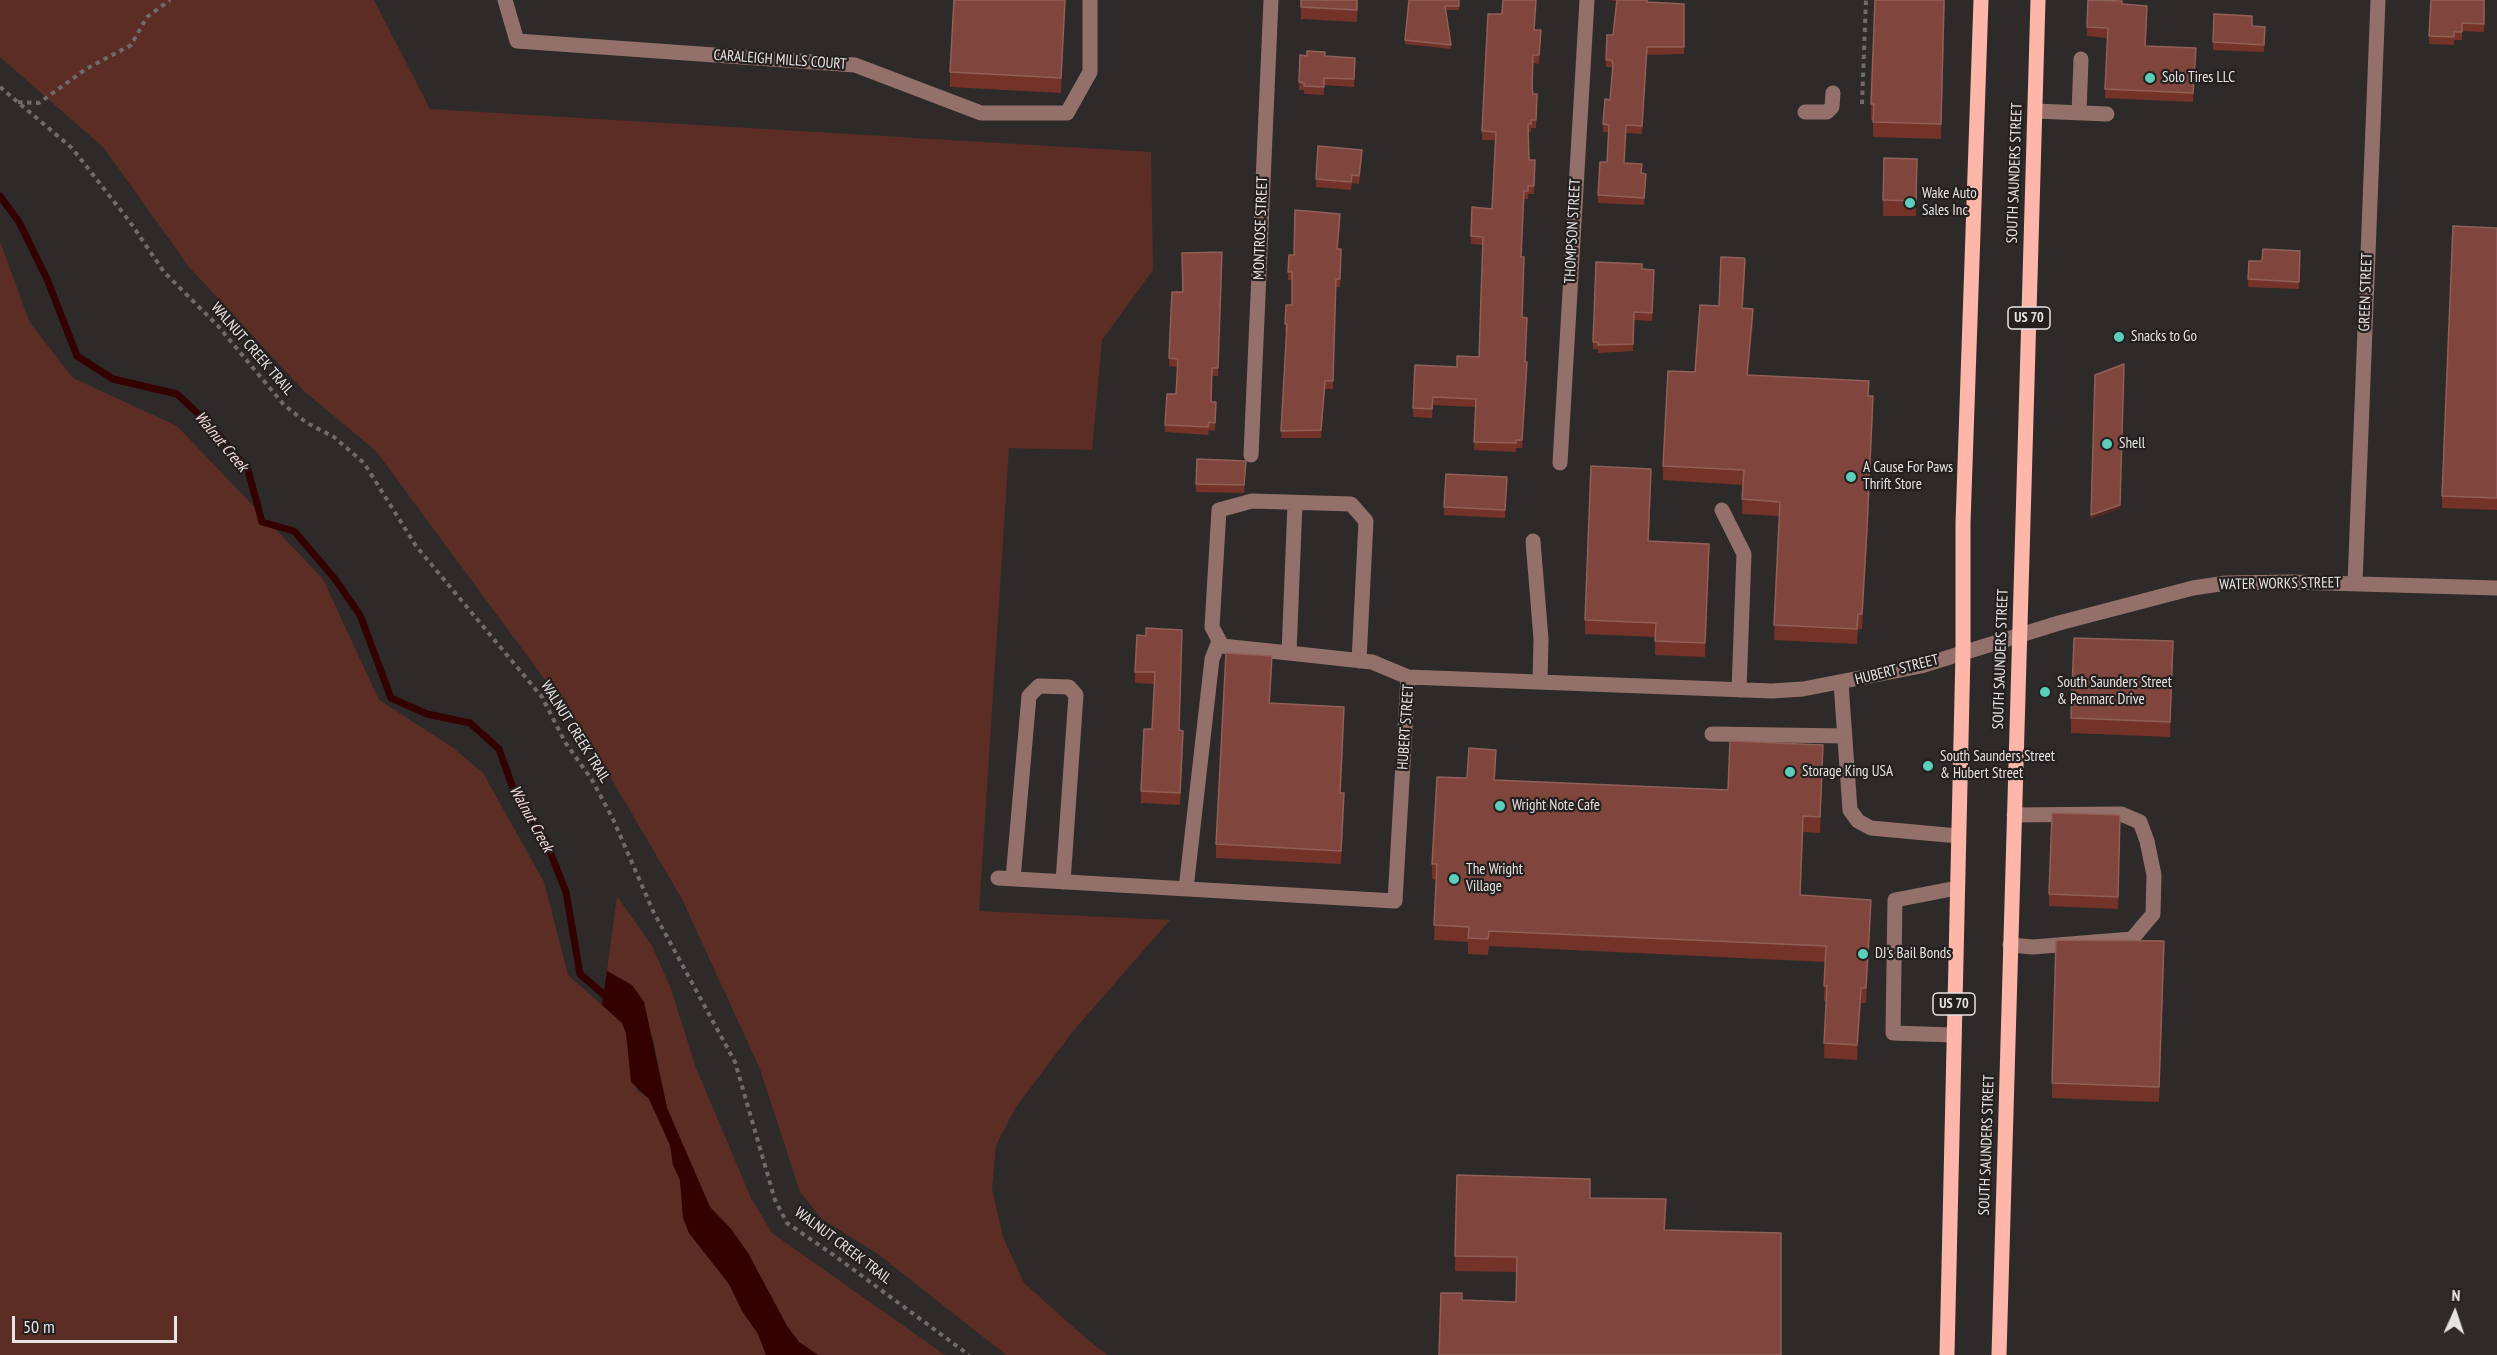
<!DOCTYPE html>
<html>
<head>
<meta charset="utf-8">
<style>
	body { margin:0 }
	#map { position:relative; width:2497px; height:1355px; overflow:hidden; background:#2e2a29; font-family:"PT Sans Narrow",sans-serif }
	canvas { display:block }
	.north { position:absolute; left:2425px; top:1283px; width:60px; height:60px; -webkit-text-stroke:4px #24201f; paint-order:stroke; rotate:3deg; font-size:16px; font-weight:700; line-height:24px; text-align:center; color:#e7e4e4 }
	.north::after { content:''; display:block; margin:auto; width:21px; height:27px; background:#e7e4e4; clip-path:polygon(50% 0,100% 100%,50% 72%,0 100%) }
	.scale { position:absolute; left:12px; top:1316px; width:165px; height:27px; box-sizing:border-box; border:3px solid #e7e4e4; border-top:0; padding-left:8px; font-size:18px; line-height:21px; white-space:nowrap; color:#e7e4e4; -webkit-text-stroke:4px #24201f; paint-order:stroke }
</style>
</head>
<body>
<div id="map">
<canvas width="2497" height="1355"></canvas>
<div class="north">N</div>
<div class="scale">50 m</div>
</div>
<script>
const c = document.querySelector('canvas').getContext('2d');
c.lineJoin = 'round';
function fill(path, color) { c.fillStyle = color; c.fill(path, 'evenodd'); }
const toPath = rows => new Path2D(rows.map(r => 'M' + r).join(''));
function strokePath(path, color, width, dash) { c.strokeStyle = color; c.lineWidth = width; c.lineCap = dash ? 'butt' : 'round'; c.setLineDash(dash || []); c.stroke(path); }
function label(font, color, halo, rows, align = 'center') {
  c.font = font + ' "PT Sans Narrow",sans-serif'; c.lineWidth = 4.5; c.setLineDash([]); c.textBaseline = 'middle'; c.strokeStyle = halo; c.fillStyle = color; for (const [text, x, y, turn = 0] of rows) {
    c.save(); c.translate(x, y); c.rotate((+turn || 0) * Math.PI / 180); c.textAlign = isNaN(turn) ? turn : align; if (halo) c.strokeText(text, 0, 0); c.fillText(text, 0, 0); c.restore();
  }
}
fill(toPath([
	[0,0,374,0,430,109,1151,152,1153,270,1102,340,1092,450,1009,448,979,911,1170,920,1074,1030,1016,1107,996,1145,992,1189,1003,1237,1024,1283,1088,1340,1108,1355,1006,1355,878,1254,822,1219,800,1192,760,1069,682,899,585,734,376,451,304,391,189,267,104,148,0,57],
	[0,242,30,323,73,378,177,426,323,579,379,700,452,747,483,773,544,882,568,975,622,1023,626,1033,637,1090,649,1099,670,1145,673,1165,680,1180,683,1217,689,1233,729,1284,742,1311,758,1334,766,1355,0,1355],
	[617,896,652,946,671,989,696,1068,751,1198,772,1233,945,1355,818,1355,799,1342,787,1326,748,1253,731,1229,710,1207,667,1108,653,1039,632,985,607,971]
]), '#5c2d24');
fill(toPath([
	[607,971,632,985,644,1002,667,1108,710,1207,731,1229,748,1253,787,1326,799,1342,818,1355,766,1355,758,1334,742,1311,729,1284,689,1233,683,1218,680,1180,673,1165,670,1145,649,1099,631,1082,626,1033,622,1023,602,1005]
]), '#330100');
strokePath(toPath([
	[0,196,19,222,47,279,77,356,113,379,177,394,212,427,248,470,262,522,294,531,335,579,360,615,391,698,427,714,470,723,499,749,515,794,545,839,566,892,580,974,610,1000]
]), '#330100', 7);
strokePath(toPath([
	[0,87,72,148,130,222,164,272,218,326,284,405,307,423,334,437,364,463,416,546,542,697,565,742,592,780,613,819,653,911,735,1062,775,1200,787,1223,835,1256,969,1355],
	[18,102,39,103,86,69,131,45,147,17,170,0],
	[1862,104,1866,0]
]), '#6e6b6a', 4, [4.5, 4.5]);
strokePath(toPath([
	[505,0,517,41,855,65,981,113,1067,113,1090,72,1090,0],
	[2035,111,2107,114],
	[1805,112,1827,112,1832,107,1833,93],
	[2079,113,2081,59],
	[1251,455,1271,0],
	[1560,463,1587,0],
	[1722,510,1744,554,1739,690],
	[1533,541,1541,639,1540,682],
	[2355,583,2378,0],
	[1289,653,1295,503],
	[1359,661,1366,521,1351,504,1252,501,1219,510,1212,627,1222,646,1289,653,1372,662,1408,677],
	[1841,683,1850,810,1858,821,1871,828,1958,836],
	[1712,734,1845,736],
	[998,878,1395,901,1408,677,1772,691,1803,689,1921,666,2059,623,2193,588,2226,583,2291,582,2497,588],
	[1013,879,1029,696,1039,686,1069,687,1076,695,1063,882],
	[1186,889,1212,659,1219,641],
	[2010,945,2033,947,2132,939,2153,914,2154,875,2147,841,2140,822,2121,814,2014,815],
	[1954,1035,1893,1033,1895,900,1957,888]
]), '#93716a', 15);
strokePath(toPath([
	[1947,1355,1963,652,1963,523,1981,0],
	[1999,1355,2038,0]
]), '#fdb6a8', 15);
fill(toPath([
	[1065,0,1061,93,950,87,950,72],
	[1301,0,1358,0,1357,22,1301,19],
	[1409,0,1459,0,1459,10,1445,10,1451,49,1405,44],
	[1609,0,1648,0,1648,2,1684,4,1684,54,1647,55,1642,134,1626,133,1624,163,1642,173,1646,174,1644,205,1598,203,1598,195,1607,162,1608,132,1603,132,1603,124,1610,100,1613,71,1612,67,1606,67,1606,60,1613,35,1616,4,1616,1],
	[1945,0,1941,139,1873,137,1873,120,1871,120,1871,104],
	[2431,0,2485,0,2484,32,2462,31,2462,40,2454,40,2454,45,2429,44],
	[2122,4,2147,15,2146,46,2196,48,2193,102,2105,98,2107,38,2087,36,2087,27],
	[2252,26,2265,27,2264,52,2213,50,2213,42],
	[1535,30,1541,30,1539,64,1533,63,1532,91,1533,94,1537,94,1536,128,1531,128,1531,132,1528,132,1529,160,1535,160,1534,194,1528,194,1528,199,1524,199,1521,257,1522,317,1525,362,1527,370,1522,448,1516,448,1516,452,1474,450,1475,407,1433,405,1432,418,1413,417,1413,408,1457,367,1479,357,1483,245,1471,244,1471,236,1492,209,1495,140,1482,140,1482,131],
	[1325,56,1355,58,1354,87,1324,85,1324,95,1304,94,1304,90,1299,90,1299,82],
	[1362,157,1359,184,1352,183,1351,190,1316,187,1316,179],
	[1917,159,1916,216,1883,216,1883,200],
	[1340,222,1338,249,1341,257,1340,287,1336,287,1333,389,1325,389,1321,438,1281,438,1287,332,1285,332,1286,305,1292,305,1292,280,1288,280,1289,255,1294,255],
	[2497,228,2497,510,2442,508,2442,496],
	[1222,252,1218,376,1212,376,1211,402,1216,402,1215,431,1209,430,1208,435,1165,432,1165,425,1176,394,1178,367,1169,366,1171,312,1183,292],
	[2300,259,2299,289,2248,287,2249,261,2262,261],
	[1642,269,1654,270,1652,321,1634,320,1633,351,1598,353,1598,349,1593,349,1593,342],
	[1745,275,1743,308,1753,324,1748,375,1869,396,1873,411,1867,543,1862,629,1858,629,1857,644,1774,640,1779,516,1742,514,1743,485,1663,480,1663,466,1695,372,1719,306],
	[1246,461,1244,493,1196,492,1196,484],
	[1446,474,1507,477,1505,518,1444,515],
	[1651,483,1649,541,1709,558,1705,657,1655,655,1655,637,1585,634,1585,620],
	[1146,636,1183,742,1180,805,1141,803,1141,791,1152,729,1154,684,1135,683,1135,672],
	[2173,657,2170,737,2071,733,2071,718],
	[1272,669,1270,703,1344,720,1341,793,1344,807,1341,864,1216,858,1216,844],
	[1823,760,1820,833,1803,832,1800,895,1871,916,1866,1003,1861,1003,1857,1060,1824,1058,1826,1001,1824,1001,1825,962,1489,946,1488,955,1468,954,1468,942,1434,940,1437,880,1432,879,1432,864,1467,778,1496,765,1495,780,1728,790],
	[2120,815,2118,909,2049,906,2049,894],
	[2164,956,2159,1102,2052,1098,2052,1083],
	[1457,1175,1590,1198,1666,1214,1665,1230,1781,1355,1462,1300,1516,1302,1517,1272,1455,1271]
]), '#743329');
fill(toPath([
	[1065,0,1061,93,1061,78],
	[1745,260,1745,275,1742,323,1742,308],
	[1753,309,1753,324,1747,389,1747,375],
	[2124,368,2120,509,2091,519,2091,515],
	[1873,396,1867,543,1862,629,1862,614],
	[1709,544,1709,558,1705,657,1705,643],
	[2173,641,2173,657,2170,737,2170,722],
	[1344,707,1344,720,1340,806,1340,793],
	[1823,745,1823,760,1820,833,1820,817],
	[1344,793,1344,807,1341,864,1341,851],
	[1803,816,1803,832,1800,911,1800,895],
	[1871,900,1871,916,1866,1003,1866,988],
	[1861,988,1861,1003,1857,1060,1857,1045],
	[1666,1199,1666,1214,1664,1245,1664,1230]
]), '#532821');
const building = toPath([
	[954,0,1065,0,1061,78,950,72,954,0],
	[1301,0,1357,0,1357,10,1301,7,1301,0],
	[1409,0,1459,0,1459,6,1445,6,1451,45,1405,40,1409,0],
	[1503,0,1536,0,1534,30,1541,30,1539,55,1533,55,1532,89,1533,94,1537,94,1536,120,1531,120,1531,124,1528,124,1529,160,1535,160,1534,186,1528,186,1528,191,1524,191,1521,257,1524,257,1522,317,1527,318,1525,362,1527,362,1522,440,1516,440,1516,443,1474,442,1476,399,1433,397,1432,409,1413,408,1415,365,1457,367,1457,356,1479,357,1483,237,1471,236,1472,207,1492,209,1496,132,1482,131,1488,14,1502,14,1503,0],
	[1617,0,1647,0,1647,2,1684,4,1684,47,1647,47,1642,126,1626,125,1624,163,1642,164,1641,173,1646,174,1644,198,1598,195,1600,162,1607,162,1609,125,1603,124,1605,99,1610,100,1613,65,1612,60,1606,60,1607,35,1613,35,1617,0],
	[1875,0,1944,0,1941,124,1873,122,1874,104,1871,104,1875,0],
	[2088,0,2122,1,2122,4,2147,6,2145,46,2196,48,2193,93,2105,89,2108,28,2087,27,2088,0],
	[2431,0,2484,0,2484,24,2462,23,2462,32,2454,32,2454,37,2429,36,2431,0],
	[2214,14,2252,16,2252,26,2265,27,2264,45,2213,42,2214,14],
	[1307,51,1325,52,1325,56,1355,58,1354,79,1324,78,1324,87,1304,86,1304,83,1299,82,1300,55,1307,56,1307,51],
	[1318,146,1362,150,1359,176,1352,175,1351,182,1316,179,1318,146],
	[1884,158,1917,159,1916,201,1883,200,1884,158],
	[1295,210,1340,214,1337,249,1341,249,1340,279,1336,279,1333,381,1325,381,1321,430,1281,431,1287,324,1285,324,1286,305,1292,305,1292,272,1288,272,1289,255,1294,255,1295,210],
	[2453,226,2497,228,2497,498,2442,496,2453,226],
	[2263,249,2300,251,2299,282,2248,279,2249,261,2262,261,2263,249],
	[1222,252,1218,368,1212,368,1211,402,1216,402,1215,423,1209,422,1208,427,1165,425,1167,394,1176,394,1178,359,1169,358,1171,312,1172,292,1183,292,1182,253,1222,252],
	[1721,257,1744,258,1745,260,1742,308,1753,309,1747,375,1869,381,1868,396,1873,396,1867,528,1862,614,1858,614,1857,629,1774,625,1780,502,1742,499,1744,470,1663,466,1668,371,1695,372,1700,305,1719,306,1721,257],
	[1596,262,1642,264,1642,269,1654,270,1652,313,1634,312,1633,344,1598,345,1598,342,1593,342,1596,262],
	[2124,364,2120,505,2091,515,2095,375,2124,364],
	[1197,459,1246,461,1244,485,1196,484,1197,459],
	[1591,466,1651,469,1648,541,1709,544,1705,643,1655,641,1656,623,1585,620,1591,466],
	[1446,474,1507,477,1505,510,1444,507,1446,474],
	[1146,628,1182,630,1179,730,1183,731,1180,793,1141,791,1144,729,1152,729,1155,672,1135,672,1137,635,1146,636,1146,628],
	[2074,638,2173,641,2170,722,2071,718,2074,638],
	[1226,653,1272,656,1269,703,1344,707,1340,793,1344,793,1341,851,1216,844,1226,653],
	[1730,741,1823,745,1820,817,1803,816,1800,895,1871,900,1866,988,1861,988,1857,1045,1824,1043,1827,986,1824,986,1826,946,1489,931,1488,939,1468,938,1469,927,1434,925,1437,864,1432,864,1437,777,1467,778,1469,748,1496,750,1494,780,1728,790,1730,741],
	[2052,813,2120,815,2118,897,2049,894,2052,813],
	[2056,940,2164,941,2159,1087,2052,1083,2056,940],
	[1457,1175,1590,1179,1590,1198,1666,1199,1664,1230,1781,1233,1781,1355,1439,1355,1441,1293,1462,1293,1462,1300,1516,1302,1517,1257,1455,1256,1457,1175]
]);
fill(building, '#80463d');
strokePath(building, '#905f57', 1.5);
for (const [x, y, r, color] of [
	[2150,78,6,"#5bcebc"],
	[1910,203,6,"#5bcebc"],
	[2119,337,6,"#5bcebc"],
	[2107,444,6,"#5bcebc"],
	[1851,477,6,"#5bcebc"],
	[2045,692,6,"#5bcebc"],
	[1928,766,6,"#5bcebc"],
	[1790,772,6,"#5bcebc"],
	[1500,806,6,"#5bcebc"],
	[1454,879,6,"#5bcebc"],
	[1863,954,6,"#5bcebc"]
]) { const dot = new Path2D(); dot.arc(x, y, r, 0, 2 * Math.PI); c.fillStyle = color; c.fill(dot); strokePath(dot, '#24201f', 2); }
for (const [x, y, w] of [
	[2029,318,42],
	[1954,1004,42]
]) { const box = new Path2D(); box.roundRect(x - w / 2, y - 11, w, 22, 4.5); c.fillStyle = '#24201f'; c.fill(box); strokePath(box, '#e7e4e4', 1.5); }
label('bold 14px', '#e7e4e4', null, [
	["US 70",2029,318],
	["US 70",1954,1004]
]);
label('15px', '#e7e4e4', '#24201f', [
	["CARALEIGH MILLS COURT",780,60,4],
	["SOUTH SAUNDERS STREET",2015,173,-88],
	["MONTROSE STREET",1261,228,-88],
	["THOMPSON STREET",1573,231,-87],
	["GREEN STREET",2366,292,-88],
	["WALNUT CREEK TRAIL",252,349,49],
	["WATER WORKS STREET",2280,584,-1],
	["SOUTH SAUNDERS STREET",2001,659,-88],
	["HUBERT STREET",1897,670,-14],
	["HUBERT STREET",1406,727,-86],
	["WALNUT CREEK TRAIL",575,732,58],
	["SOUTH SAUNDERS STREET",1987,1145,-88],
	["WALNUT CREEK TRAIL",843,1246,37]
]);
label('15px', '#e7e4e4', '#24201f', [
	["Solo Tires LLC",2162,78],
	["Wake Auto",1922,194],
	["Sales Inc",1922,211],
	["Snacks to Go",2131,337],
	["Shell",2119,444],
	["A Cause For Paws",1863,468],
	["Thrift Store",1863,485],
	["South Saunders Street",2057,683],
	["& Penmarc Drive",2057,700],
	["South Saunders Street",1940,757],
	["& Hubert Street",1940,774],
	["Storage King USA",1802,772],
	["Wright Note Cafe",1512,806],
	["The Wright",1466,870],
	["Village",1466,887],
	["DJ's Bail Bonds",1875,954]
], 'left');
label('italic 16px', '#f2dbd7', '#24201f', [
	["Walnut Creek",221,442,50],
	["Walnut Creek",531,819,61]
]);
</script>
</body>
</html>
